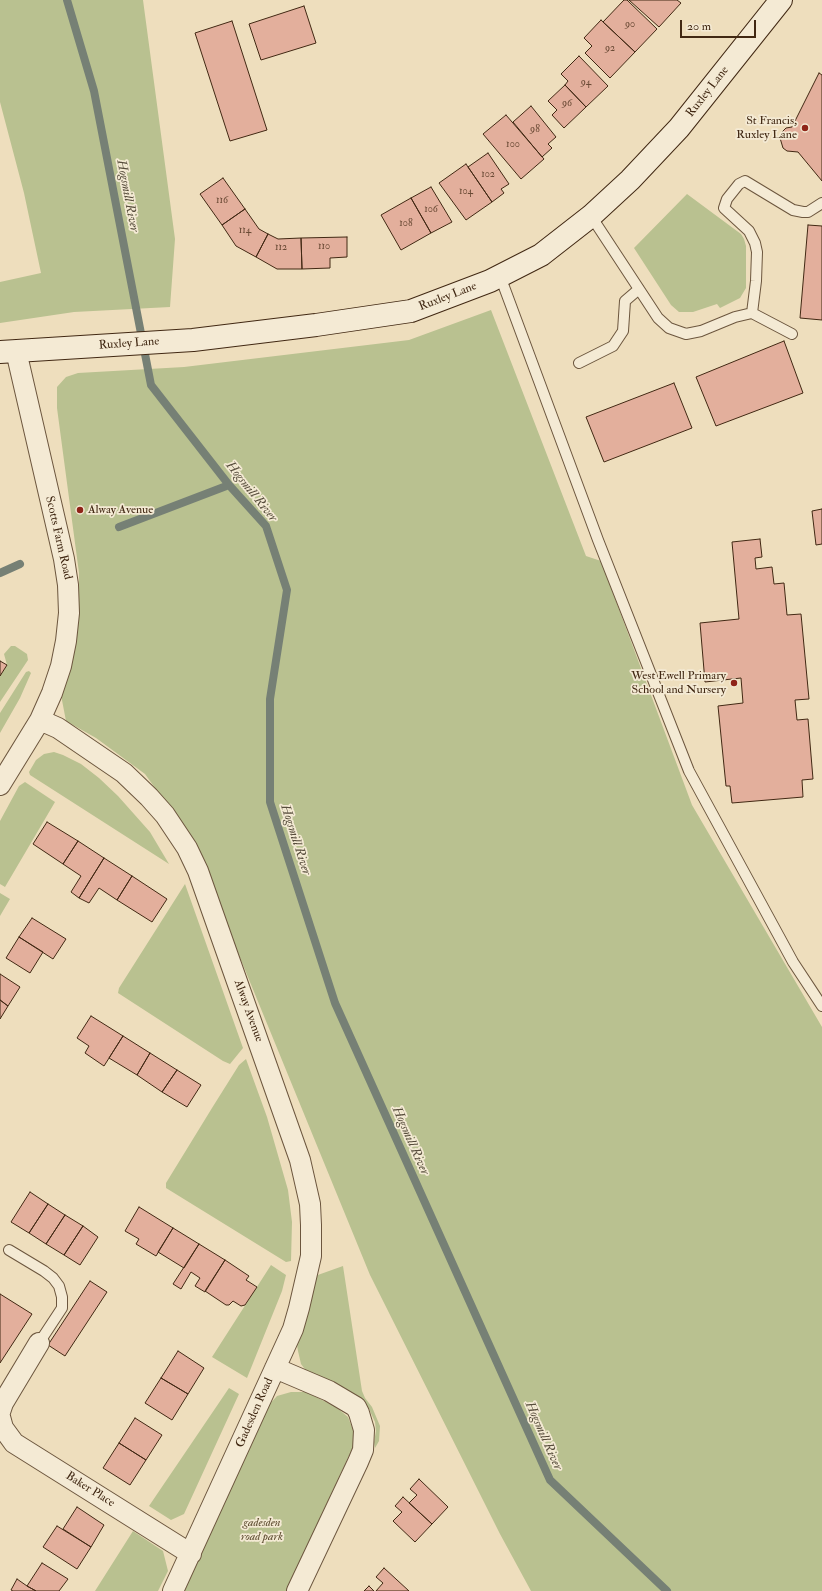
<!DOCTYPE html>
<html>
<head>
<meta charset="utf-8">
<style>
	body { margin:0 }
	#map { position:relative; width:822px; height:1591px; overflow:hidden; background:#eedebd; font-family:"IM FELL Double Pica",serif }
	canvas { display:block }
	.scale { position:absolute; left:680px; top:20px; width:76px; height:18px; box-sizing:border-box; border:2px solid #412813; border-top:0; padding-left:5px; font-size:12px; line-height:14px; white-space:nowrap; color:#412813; -webkit-text-stroke:3px #f4ead4; paint-order:stroke }
</style>
</head>
<body>
<div id="map">
<canvas width="822" height="1591"></canvas>
<div class="scale">20 m</div>
</div>
<script>
const c = document.querySelector('canvas').getContext('2d');
c.lineJoin = 'round';
function fill(path, color) { c.fillStyle = color; c.fill(path, 'evenodd'); }
const toPath = rows => new Path2D(rows.map(r => 'M' + r).join(''));
function strokePath(path, color, width, dash) { c.strokeStyle = color; c.lineWidth = width; c.lineCap = dash ? 'butt' : 'round'; c.setLineDash(dash || []); c.stroke(path); }
function label(font, color, halo, rows, align = 'center') {
  c.font = font + ' "IM FELL Double Pica",serif'; c.lineWidth = 3.5; c.setLineDash([]); c.textBaseline = 'middle'; c.strokeStyle = halo; c.fillStyle = color; for (const [text, x, y, turn = 0] of rows) {
    c.save(); c.translate(x, y); c.rotate((+turn || 0) * Math.PI / 180); c.textAlign = isNaN(turn) ? turn : align; if (halo) c.strokeText(text, 0, 0); c.fillText(text, 0, 0); c.restore();
  }
}
fill(toPath([
	[0,0,143,0,175,239,170,307,74,312,0,323,0,282,41,273,24,193,0,102],
	[687,194,741,234,744,239,746,246,746,288,740,298,720,308,717,304,693,312,679,312,671,305,634,248],
	[491,310,586,556,601,561,692,805,822,1027,822,1591,531,1591,500,1534,370,1275,191,838,145,774,96,738,66,721,61,695,72,658,79,618,79,573,57,408,57,387,66,377,78,373,184,367,409,340],
	[11,646,15,646,27,654,28,660,0,702,0,676,7,665,4,654],
	[29,671,31,673,20,698,0,733,0,713,26,672],
	[54,752,63,755,81,764,99,778,118,796,150,832,169,864,30,775,29,772,36,760,44,754],
	[25,782,55,802,5,887,0,884,0,821,19,786],
	[185,884,243,1048,230,1064,223,1061,118,993,119,988],
	[0,893,10,899,0,916],
	[246,1059,267,1117,288,1190,292,1222,291,1261,286,1262,166,1188,166,1183,212,1108,239,1065],
	[271,1265,286,1275,282,1291,247,1378,212,1357],
	[343,1266,362,1391,365,1398,372,1407,380,1426,379,1441,375,1448,374,1442,376,1431,375,1422,369,1409,361,1401,307,1372,301,1364,298,1351,297,1345,315,1276],
	[229,1388,239,1394,184,1514,171,1520,149,1506],
	[291,1392,306,1392,336,1407,348,1417,354,1432,353,1447,286,1591,180,1591,266,1408,277,1396],
	[133,1531,163,1551,168,1571,158,1591,95,1591]
]), '#b9c190');
strokePath(toPath([
	[67,0,94,91,151,385,229,485,266,526,287,590,270,699,270,802,335,1003,550,1480,667,1591],
	[119,527,229,485],
	[0,573,20,564]
]), '#768075', 8);
const building = toPath([
	[624,0,627,0,657,29,635,52,603,22,624,0],
	[629,0,677,0,681,3,659,27,629,0],
	[304,6,316,43,261,60,249,24,304,6],
	[601,20,635,52,610,78,585,53,592,46,584,38,601,20],
	[232,21,267,130,230,141,195,33,232,21],
	[579,56,608,86,586,107,565,85,568,81,561,74,579,56],
	[819,73,822,75,822,181,798,152,787,151,783,148,780,138,781,133,786,128,792,127,819,73],
	[565,85,586,107,564,128,552,115,557,110,548,101,565,85],
	[531,106,556,137,548,144,552,148,542,157,513,122,531,106],
	[506,115,544,159,521,179,483,134,506,115],
	[488,153,509,184,501,189,504,193,492,202,468,167,488,153],
	[466,164,492,202,466,220,439,183,466,164],
	[223,178,245,209,222,225,200,194,223,178],
	[431,187,452,222,431,233,411,198,431,187],
	[411,198,431,233,401,250,381,215,411,198],
	[245,209,259,229,268,234,256,257,236,246,222,225,245,209],
	[808,225,822,226,822,320,800,318,808,225],
	[268,234,278,239,301,238,302,269,277,269,256,257,268,234],
	[347,237,347,257,330,258,330,268,302,269,301,238,347,237],
	[784,341,803,393,716,426,696,377,784,341],
	[674,383,692,428,604,462,586,417,674,383],
	[822,509,822,544,816,545,812,511,822,509],
	[760,539,762,557,755,558,756,569,772,567,774,584,784,583,787,615,801,614,809,699,795,700,797,720,808,719,813,779,802,780,803,797,732,803,730,786,726,786,718,706,743,703,741,678,705,682,700,623,739,619,732,542,760,539],
	[0,661,7,665,0,676,0,661],
	[47,822,78,841,63,864,33,844,47,822],
	[78,841,104,858,79,898,71,892,81,876,63,864,78,841],
	[104,858,132,876,117,900,99,888,89,903,79,898,104,858],
	[132,876,167,899,152,922,117,900,132,876],
	[32,918,66,939,53,959,19,937,32,918],
	[19,937,43,952,30,973,6,958,19,937],
	[0,974,20,987,8,1006,0,1000,0,974],
	[0,1000,8,1006,0,1019,0,1000],
	[91,1016,123,1036,104,1066,85,1053,89,1046,77,1038,91,1016],
	[123,1036,150,1053,137,1075,109,1058,123,1036],
	[150,1053,177,1070,162,1092,137,1075,150,1053],
	[177,1070,201,1085,187,1107,162,1092,177,1070],
	[30,1192,48,1204,29,1233,11,1222,30,1192],
	[48,1204,65,1215,46,1244,29,1233,48,1204],
	[139,1207,173,1228,156,1256,136,1244,139,1239,125,1231,139,1207],
	[65,1215,83,1226,64,1255,46,1244,65,1215],
	[83,1226,98,1237,80,1265,64,1255,83,1226],
	[173,1228,199,1244,184,1268,158,1252,173,1228],
	[199,1244,225,1260,205,1292,195,1286,200,1278,191,1272,181,1289,173,1284,199,1244],
	[225,1260,249,1276,246,1280,257,1287,245,1305,241,1306,233,1301,229,1305,226,1305,205,1291,225,1260],
	[90,1281,107,1292,65,1356,48,1345,90,1281],
	[0,1294,32,1314,0,1363,0,1294],
	[178,1351,204,1368,188,1394,161,1378,178,1351],
	[161,1378,188,1394,172,1420,145,1403,161,1378],
	[135,1418,162,1435,146,1460,119,1443,135,1418],
	[119,1443,146,1460,130,1485,103,1468,119,1443],
	[419,1479,448,1507,432,1524,409,1503,417,1495,410,1489,419,1479],
	[403,1497,432,1524,415,1542,393,1521,402,1512,395,1506,403,1497],
	[77,1507,104,1525,91,1547,63,1529,77,1507],
	[57,1526,91,1547,77,1569,43,1547,57,1526],
	[42,1563,68,1579,59,1591,36,1591,27,1586,42,1563],
	[384,1568,409,1591,376,1591,383,1583,376,1577,384,1568],
	[17,1579,27,1586,36,1591,13,1591,11,1590,17,1579],
	[369,1586,374,1591,364,1591,369,1586]
]);
fill(building, '#e3af9c');
strokePath(building, '#412813', 1);
const lane = toPath([
	[591,216,658,318,669,328,686,334,701,331,735,317,752,313,792,334],
	[500,276,598,540,689,771,793,962,822,1006],
	[752,313,756,281,757,252,755,243,749,231,724,208,727,199,739,184,745,181,793,210,803,212,808,212,822,203],
	[579,363,613,346,623,331,625,301,639,289],
	[9,1250,44,1271,53,1278,59,1286,62,1297,62,1308,39,1343]
]);
const street = toPath([
	[40,720,58,728,124,773,149,797,165,815,187,848,198,871,300,1160,310,1204,311,1225,311,1256,299,1308,293,1329,173,1591],
	[0,785,40,720,52,693,61,666,66,641,69,613,68,585,64,559,16,351],
	[275,1368,329,1391,356,1407,359,1413,364,1430,363,1450,358,1462,297,1591],
	[0,1412,3,1403,39,1343],
	[0,1417,3,1428,14,1443,191,1554]
]);
const secondary = toPath([
	[0,352,193,340,316,325,411,311,490,281,541,255,591,216,630,180,679,128,781,0]
]);
strokePath(lane, '#6c563e', 12);
strokePath(street, '#6c563e', 22);
strokePath(secondary, '#412813', 24);
strokePath(lane, '#f4ead4', 10);
strokePath(street, '#f4ead4', 20);
strokePath(secondary, '#f4ead4', 22);
for (const [x, y, r, color] of [
	[805,128,4,"#8f2418"],
	[80,510,4,"#8f2418"],
	[734,683,4,"#8f2418"]
]) { const dot = new Path2D(); dot.arc(x, y, r, 0, 2 * Math.PI); c.fillStyle = color; c.fill(dot); strokePath(dot, '#f4ead4', 1.5); }
label('10px', '#6a4a35', null, [
	["90",630,25],
	["92",610,49],
	["94",586,83],
	["96",567,104],
	["98",535,130],
	["100",513,145],
	["102",488,175],
	["104",466,192],
	["116",222,201],
	["106",431,210],
	["108",406,224],
	["114",245,231],
	["110",324,247],
	["112",281,248]
]);
label('12px', '#412813', '#f4ead4', [
	["Ruxley Lane",708,92,-52],
	["Ruxley Lane",448,297,-21],
	["Ruxley Lane",129,344,-4],
	["Scotts Farm Road",58,538,77],
	["Alway Avenue",248,1011,70],
	["Gadesden Road",255,1413,-66],
	["Baker Place",90,1490,32]
]);
label('12px', '#412813', '#f4ead4', [
	["St Francis,",797,121],
	["Ruxley Lane",797,135],
	["Alway Avenue",88,510,"left"],
	["West Ewell Primary",726,676],
	["School and Nursery",726,690]
], 'right');
label('italic 12px', '#5f4e32', '#f4ead4', [
	["gadesden",262,1523],
	["road park",262,1537]
]);
label('italic 13px', '#574d3c', '#f4ead4', [
	["Hogsmill River",127,196,79],
	["Hogsmill River",251,492,51],
	["Hogsmill River",295,840,72],
	["Hogsmill River",410,1141,66],
	["Hogsmill River",543,1436,66]
]);
</script>
</body>
</html>
